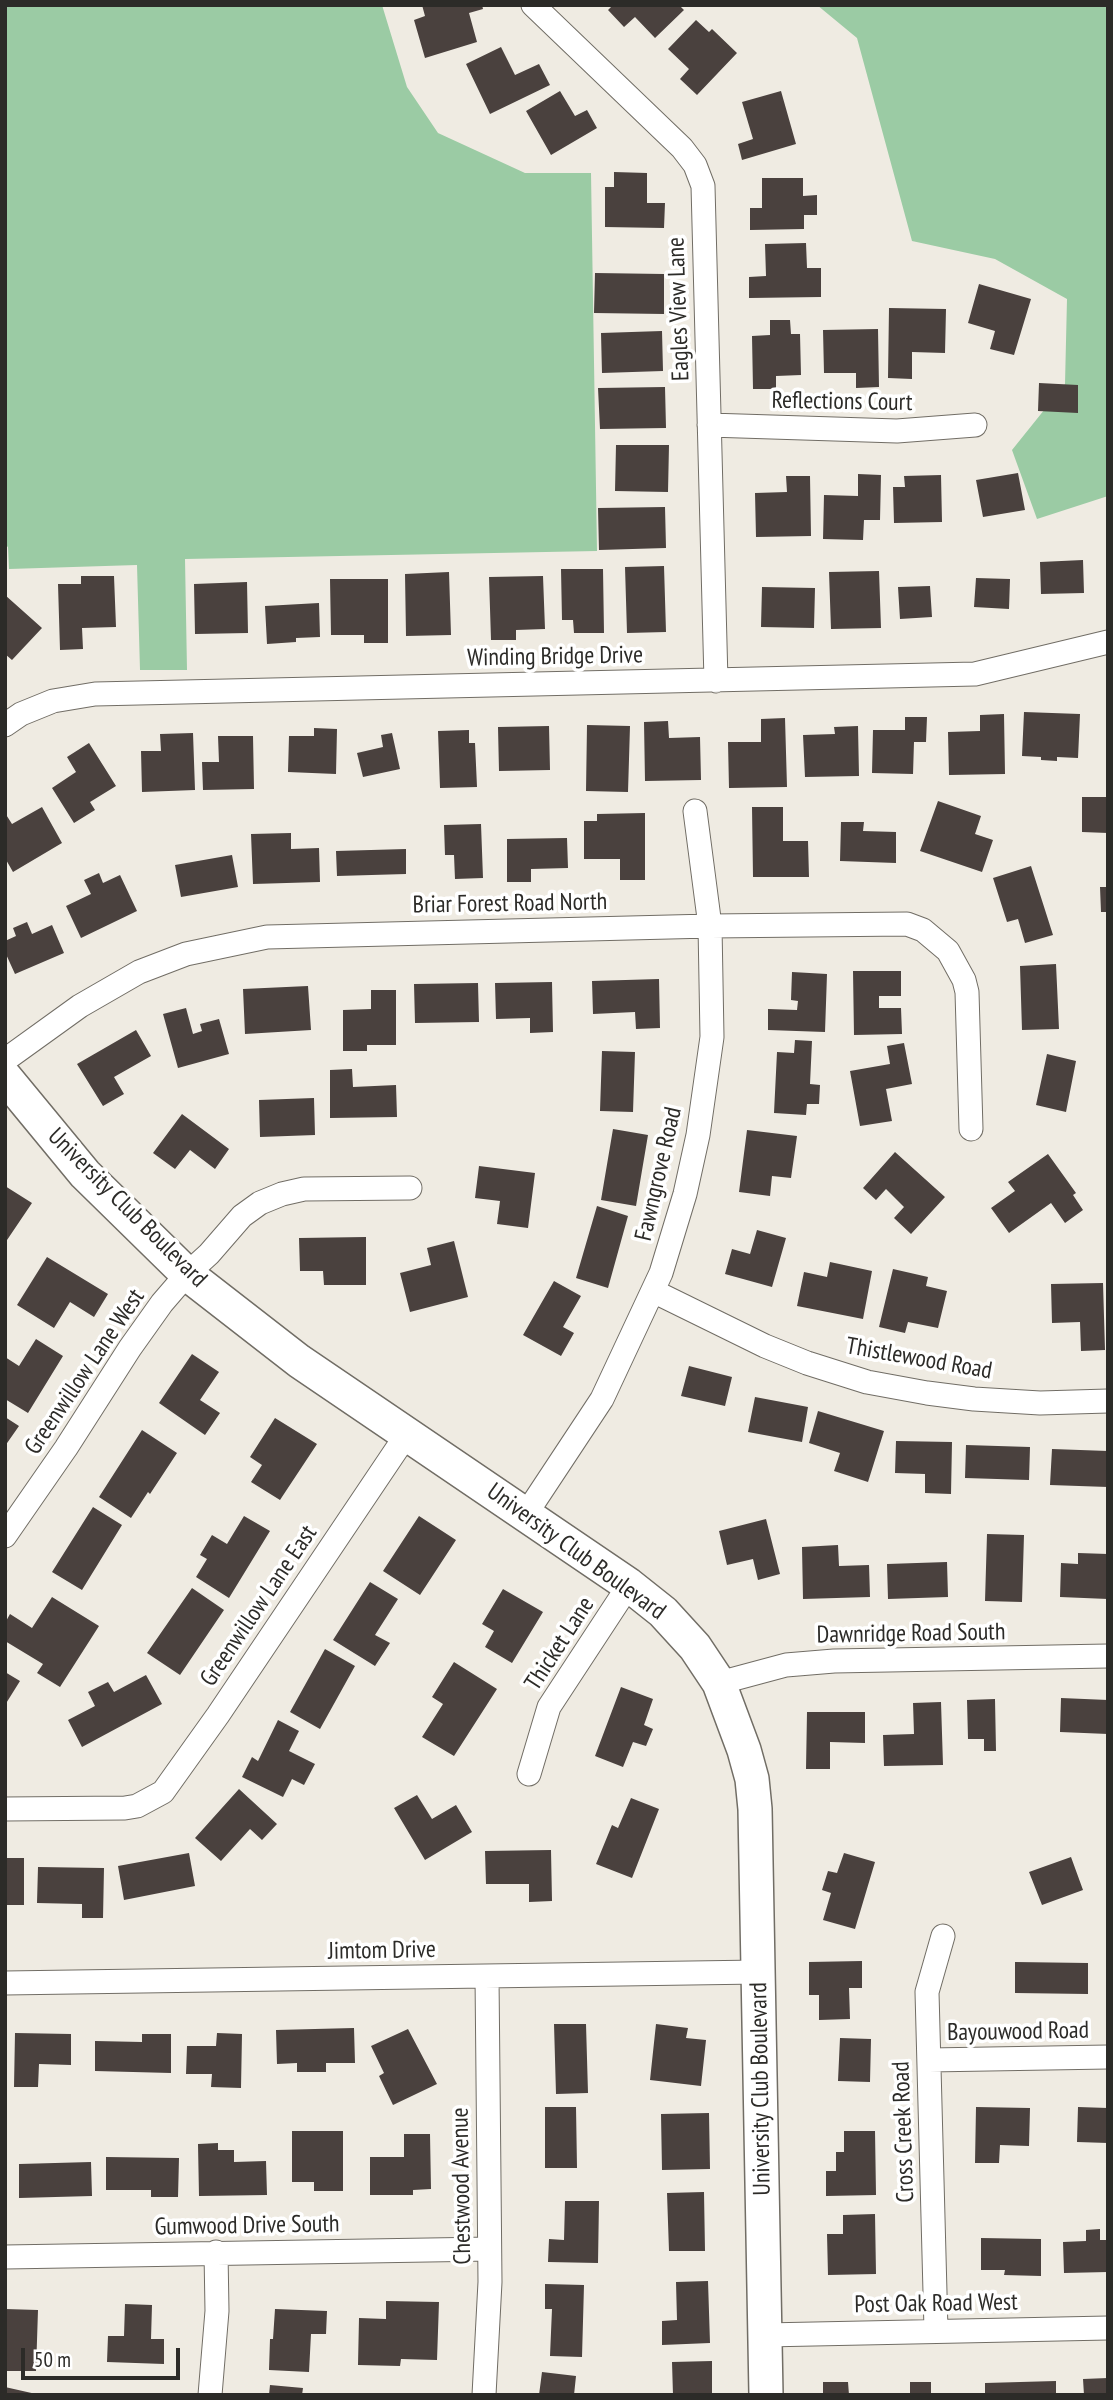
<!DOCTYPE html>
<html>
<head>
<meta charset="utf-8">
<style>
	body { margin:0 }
	#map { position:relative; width:1113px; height:2400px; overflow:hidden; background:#efebe2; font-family:"PT Sans Narrow",sans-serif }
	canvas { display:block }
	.frame { position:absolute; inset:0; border:7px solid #2c2b28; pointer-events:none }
	.scale { position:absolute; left:21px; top:2348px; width:159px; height:32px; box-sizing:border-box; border:4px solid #2c2b28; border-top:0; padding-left:9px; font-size:21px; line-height:24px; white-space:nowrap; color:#2c2b28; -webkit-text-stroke:5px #fff; paint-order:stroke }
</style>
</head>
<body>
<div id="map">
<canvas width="1113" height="2400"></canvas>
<div class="frame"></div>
<div class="scale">50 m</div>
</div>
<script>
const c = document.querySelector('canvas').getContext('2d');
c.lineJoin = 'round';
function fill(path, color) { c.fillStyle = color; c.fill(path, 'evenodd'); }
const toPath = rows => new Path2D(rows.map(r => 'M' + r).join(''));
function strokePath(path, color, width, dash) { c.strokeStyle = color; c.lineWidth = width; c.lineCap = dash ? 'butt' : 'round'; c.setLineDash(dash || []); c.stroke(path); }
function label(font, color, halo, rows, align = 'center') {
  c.font = font + ' "PT Sans Narrow",sans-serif'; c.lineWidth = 7; c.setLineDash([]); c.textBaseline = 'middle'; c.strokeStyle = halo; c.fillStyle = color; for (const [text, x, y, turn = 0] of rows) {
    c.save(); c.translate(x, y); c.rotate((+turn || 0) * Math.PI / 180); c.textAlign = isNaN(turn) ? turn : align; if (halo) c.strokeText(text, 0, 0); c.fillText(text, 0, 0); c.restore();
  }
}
fill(toPath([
	[5,5,382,5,407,87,438,133,525,173,591,173,597,551,185,559,187,670,140,670,137,565,9,569,8,547,5,545],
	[817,5,1108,5,1108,496,1037,519,1012,450,1065,384,1067,299,995,259,912,241,857,38]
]), '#9bcba4');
fill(toPath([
	[422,5,482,5,483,9,469,13,477,42,425,58,414,20,425,16],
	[613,5,679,5,684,10,655,38,635,17,624,27,608,10],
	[696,20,709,32,712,29,737,53,697,95,680,79,689,69,668,49],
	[501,47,515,75,539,64,550,85,490,114,466,64],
	[560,91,575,116,587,110,597,128,551,155,526,111],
	[781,91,796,144,742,160,738,144,753,139,742,102],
	[614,172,647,173,647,203,665,203,664,228,605,227,605,187,614,187],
	[762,178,803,178,803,196,817,195,817,215,804,215,804,229,750,230,750,208,762,208],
	[806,243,807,268,821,268,821,297,749,298,749,277,766,276,765,244],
	[595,273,664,274,664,314,594,313],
	[979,284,1031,299,1014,355,990,349,995,331,968,323],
	[889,308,946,309,945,353,912,352,912,379,888,378],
	[770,320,790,320,791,334,800,334,801,375,776,376,776,389,753,389,752,336,770,335],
	[878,329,879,387,856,388,856,373,824,373,823,330],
	[662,331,663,371,602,373,601,333],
	[1039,383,1078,385,1078,413,1038,411],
	[665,387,666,428,600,429,598,388],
	[616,445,669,445,668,492,615,491],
	[1018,473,1025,510,983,517,976,480],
	[858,474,881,475,880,520,864,520,863,540,823,539,824,495,858,496],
	[941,475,942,522,894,523,893,487,905,487,904,476],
	[786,476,810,476,811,536,756,537,755,493,787,492],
	[665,507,666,548,599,550,598,508],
	[1083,560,1084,593,1041,594,1040,562],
	[664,566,666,632,627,633,625,567],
	[561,569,603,569,604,633,574,633,573,620,562,620],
	[879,571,881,628,831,629,829,572],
	[449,572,451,635,406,636,405,574],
	[81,576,114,576,116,627,82,628,83,649,60,650,58,584,81,584],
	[543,576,545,629,516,630,516,640,491,640,489,577],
	[976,578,1010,579,1009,609,974,607],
	[330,579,388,579,388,643,364,643,364,635,331,635],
	[247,582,248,633,195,634,194,584],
	[930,586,932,617,900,619,898,587],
	[762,587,815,588,814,628,761,627],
	[5,595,42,628,12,660,5,654],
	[319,603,320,637,296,638,296,642,267,644,265,606],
	[1024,712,1080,714,1078,758,1057,757,1057,761,1041,760,1041,757,1022,756],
	[1004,714,1005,774,949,775,948,732,980,731,980,715],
	[905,717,927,717,926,742,914,742,913,774,872,773,873,730,905,730],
	[785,718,787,787,729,788,728,742,761,742,761,719],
	[668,721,669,738,700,737,701,780,645,781,644,722],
	[587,725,630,726,628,792,586,791],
	[549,726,550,770,499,771,498,727],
	[858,726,859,776,805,777,803,735,835,734,834,727],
	[314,728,337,729,336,774,288,772,289,736,314,736],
	[469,730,469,743,475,743,477,787,440,788,438,731],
	[193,733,195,790,142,792,141,751,161,751,160,734],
	[392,733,400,769,363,777,357,753,383,747,381,735],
	[218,736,253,736,254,789,203,790,202,762,219,762],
	[89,743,116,786,90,802,95,810,74,823,52,788,76,772,67,757],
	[1082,797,1108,797,1108,833,1082,832],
	[938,801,981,816,975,834,993,840,982,872,920,851],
	[42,807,62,843,13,872,5,858,5,813,12,824],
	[752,807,783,807,783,841,808,841,809,877,753,877],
	[645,813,645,880,620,880,620,859,584,859,584,821,597,821,597,814],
	[841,822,864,822,863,831,896,832,896,863,840,861],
	[481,824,483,878,455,879,454,855,445,855,444,825],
	[291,833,291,849,319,848,320,882,253,884,251,834],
	[567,838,568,868,531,869,531,882,507,882,507,839],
	[406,849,406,874,337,876,336,851],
	[232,855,238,887,181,897,175,865],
	[1031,866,1053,935,1025,943,1018,919,1007,922,993,878],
	[99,873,103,883,120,875,137,911,81,938,66,906,91,894,84,880],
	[1100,887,1108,887,1108,912,1101,912],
	[27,922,32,934,52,925,64,953,15,974,5,952,5,941,16,936,13,928],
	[1056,964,1059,1029,1022,1030,1020,966],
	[853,971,901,971,901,996,879,996,879,1008,901,1008,902,1034,854,1035],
	[792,972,827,974,825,1032,768,1030,768,1009,797,1010,798,1001,791,1000],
	[659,979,660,1028,636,1029,635,1012,593,1014,592,981],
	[552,982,553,1032,530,1033,530,1018,496,1019,495,983],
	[478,983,479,1022,415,1023,414,984],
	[308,986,311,1030,245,1034,243,989],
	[371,990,396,990,396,1045,367,1045,367,1051,343,1051,343,1010,371,1009],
	[186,1008,193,1034,202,1031,200,1024,219,1019,229,1054,178,1068,163,1014],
	[136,1030,151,1056,114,1077,124,1094,103,1106,77,1064],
	[795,1040,812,1041,810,1084,820,1085,819,1104,807,1104,806,1115,774,1113,777,1052,794,1053],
	[904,1043,912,1084,886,1089,892,1121,860,1126,850,1071,890,1064,887,1046],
	[602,1051,635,1052,633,1112,600,1111],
	[1047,1054,1076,1061,1066,1112,1036,1105],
	[352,1069,353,1087,396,1085,397,1117,330,1118,330,1070],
	[314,1098,315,1135,260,1137,259,1100],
	[182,1114,229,1149,215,1169,190,1150,175,1169,153,1153],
	[613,1129,648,1135,636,1206,601,1200],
	[747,1130,797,1136,791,1178,772,1176,770,1196,739,1192],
	[895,1152,945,1197,911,1234,894,1218,904,1207,886,1189,876,1200,863,1188],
	[1048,1154,1076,1193,1073,1195,1083,1210,1065,1223,1051,1203,1009,1233,991,1208,1015,1191,1008,1182],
	[479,1166,535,1173,528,1228,497,1224,500,1201,475,1198],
	[5,1186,32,1203,5,1243],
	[597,1206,628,1216,608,1288,576,1278],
	[757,1230,786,1238,772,1287,725,1274,732,1249,750,1254],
	[366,1237,366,1285,324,1285,323,1271,300,1271,299,1238],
	[454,1241,468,1297,410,1312,400,1273,431,1265,427,1248],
	[47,1257,108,1294,94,1317,70,1302,54,1328,17,1305],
	[830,1262,872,1271,863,1319,797,1306,804,1272,827,1277],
	[893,1269,928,1277,926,1286,947,1291,938,1328,908,1322,905,1333,879,1327],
	[554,1281,581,1296,563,1327,574,1333,561,1356,523,1335],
	[1103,1283,1105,1350,1081,1351,1080,1322,1052,1323,1051,1284],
	[36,1339,63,1356,28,1413,5,1399,5,1357,19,1366],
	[192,1354,219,1372,200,1400,220,1413,205,1435,159,1403],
	[689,1366,732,1377,725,1406,681,1396],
	[755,1397,808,1407,802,1442,748,1432],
	[818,1411,884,1431,868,1482,834,1471,840,1453,809,1443],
	[5,1417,19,1426,5,1446],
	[275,1418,317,1444,280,1500,251,1482,262,1465,250,1457],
	[142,1430,177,1453,150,1494,148,1492,131,1518,99,1497],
	[896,1441,952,1442,951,1494,925,1493,925,1474,895,1473],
	[966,1445,1030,1447,1029,1480,965,1478],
	[1052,1449,1108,1451,1108,1487,1050,1485],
	[93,1507,122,1525,82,1590,52,1572],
	[244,1516,270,1531,229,1598,196,1577,207,1559,200,1555,212,1535,227,1544],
	[419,1516,456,1540,420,1595,383,1571],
	[766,1519,780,1574,758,1580,753,1559,727,1565,719,1531],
	[987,1534,1024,1535,1022,1602,985,1601],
	[838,1545,839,1566,869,1565,870,1597,803,1599,802,1547],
	[1078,1553,1108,1554,1108,1599,1060,1597,1061,1563,1078,1564],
	[947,1562,948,1597,888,1599,887,1564],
	[370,1582,398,1599,375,1635,390,1643,375,1666,333,1640],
	[192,1588,224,1610,180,1675,147,1653],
	[503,1589,543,1612,512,1663,485,1647,494,1631,482,1624],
	[52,1597,99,1626,60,1687,37,1673,43,1664,5,1641,5,1623,10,1614,32,1628],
	[325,1649,355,1666,320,1729,290,1712],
	[454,1662,497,1689,454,1756,422,1737,443,1704,432,1697],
	[5,1672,20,1681,5,1705],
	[146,1675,162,1704,82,1747,68,1720,95,1706,88,1692,108,1682,114,1692],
	[621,1687,653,1699,644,1725,653,1729,646,1746,633,1742,623,1767,595,1756],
	[1061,1698,1108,1700,1108,1734,1060,1732],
	[995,1699,996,1751,984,1751,984,1739,968,1739,967,1700],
	[941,1702,943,1765,884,1766,883,1735,914,1734,913,1703],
	[807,1712,865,1712,865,1743,830,1742,830,1769,806,1769],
	[278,1720,299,1731,289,1751,315,1764,304,1785,292,1779,283,1797,242,1777,252,1757,258,1761],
	[239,1789,277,1824,262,1840,250,1829,221,1861,195,1838],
	[417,1795,432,1819,456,1805,472,1832,425,1860,394,1808],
	[631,1798,659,1809,632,1878,596,1864,612,1825,618,1828],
	[551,1850,552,1901,529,1902,529,1884,486,1884,485,1851],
	[189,1853,195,1886,124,1900,118,1866],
	[844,1853,875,1862,855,1929,823,1920,831,1893,822,1890,828,1871,837,1873],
	[1071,1857,1083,1890,1042,1905,1029,1872],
	[5,1858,24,1858,24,1905,5,1905],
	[38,1867,104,1868,103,1918,82,1918,82,1904,37,1903],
	[862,1961,862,1988,849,1988,850,2019,819,2020,819,1995,809,1995,809,1962],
	[1015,1962,1088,1963,1088,1994,1015,1993],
	[554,2024,586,2024,588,2093,556,2094],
	[656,2024,688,2028,686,2038,706,2040,701,2086,650,2080],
	[354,2028,355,2063,326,2063,326,2072,297,2072,297,2063,277,2064,276,2030],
	[408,2029,437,2084,393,2105,379,2076,384,2073,371,2046],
	[15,2033,71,2034,71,2065,39,2064,38,2087,14,2087],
	[217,2033,242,2034,241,2088,211,2087,212,2074,186,2074,187,2046,216,2046],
	[142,2034,171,2034,171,2073,95,2071,95,2041,142,2042],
	[840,2038,871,2039,870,2082,838,2081],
	[545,2107,576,2107,577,2168,545,2168],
	[976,2107,1030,2108,1029,2146,1000,2145,999,2163,975,2163],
	[1078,2107,1108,2108,1108,2143,1077,2142],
	[709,2113,710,2169,662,2170,661,2114],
	[292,2131,343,2131,343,2191,314,2191,314,2182,292,2182],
	[844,2131,875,2131,876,2195,826,2196,826,2171,836,2171,836,2152,844,2152],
	[404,2134,430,2134,431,2189,413,2190,413,2195,370,2195,370,2157,404,2157],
	[218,2143,218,2150,234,2150,234,2162,266,2161,267,2195,199,2196,198,2144],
	[106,2157,179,2158,178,2197,151,2197,151,2190,106,2190],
	[91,2162,92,2196,19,2198,19,2164],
	[704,2192,705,2251,669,2251,667,2193],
	[565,2201,599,2201,598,2263,548,2262,549,2239,564,2240],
	[875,2214,876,2274,828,2275,827,2234,843,2234,843,2215],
	[1100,2229,1100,2240,1108,2240,1108,2272,1064,2273,1063,2242,1086,2241,1086,2230],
	[981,2238,1041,2239,1041,2276,1004,2275,1005,2270,981,2270],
	[708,2281,710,2343,662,2345,662,2321,677,2320,676,2282],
	[545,2284,584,2285,582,2357,550,2356,552,2309,545,2309],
	[386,2301,439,2302,437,2360,401,2359,400,2366,358,2365,359,2318,386,2319],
	[125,2304,152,2305,151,2339,164,2339,164,2364,107,2362,108,2336,124,2336],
	[5,2309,38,2310,36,2371,5,2371],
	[275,2309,327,2311,326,2334,311,2334,309,2372,269,2370,270,2339,273,2339],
	[712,2361,712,2395,673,2395,672,2362],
	[542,2372,576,2376,574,2395,539,2395],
	[1108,2378,1108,2395,1084,2395,1083,2379],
	[1056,2381,1056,2395,985,2395,985,2383],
	[823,2382,848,2382,849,2395,823,2395],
	[910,2382,931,2382,931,2395,910,2395],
	[270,2385,303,2388,302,2395,269,2395],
	[5,2387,36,2394,36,2395,5,2395]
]), '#4a413e');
const street = toPath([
	[533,5,682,148,695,165,703,186,716,681],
	[709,425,897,431,975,425],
	[5,725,21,714,53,701,95,694,975,674,1108,642],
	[5,1060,80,1006,139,972,186,954,267,937,710,926,907,924,923,930,948,951,964,980,967,992,971,1129],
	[653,1291,765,1346,807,1363,867,1382,927,1393,974,1399,1040,1403,1108,1401],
	[526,1514,602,1399,661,1273,685,1194,698,1135,712,1037,710,926,695,811],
	[5,1536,66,1448,130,1348,162,1303,187,1274,209,1254,242,1216,260,1203,282,1194,304,1189,410,1188],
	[719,1683,786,1665,834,1661,1108,1656],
	[529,1774,549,1707,629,1585],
	[5,1809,125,1808,137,1806,163,1792,218,1715,407,1434],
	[5,1983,759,1972],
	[929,2060,1108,2057],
	[5,2257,489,2249],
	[936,2330,927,1992,943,1936],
	[765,2335,1108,2328],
	[210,2395,217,2311,216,2252],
	[484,2395,490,2282,487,1976]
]);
const secondary = toPath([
	[5,1077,85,1174,187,1274,299,1361,629,1585,663,1612,695,1647,719,1683,744,1750,752,1779,755,1809,766,2395]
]);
strokePath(street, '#716d65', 25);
strokePath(secondary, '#716d65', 36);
strokePath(street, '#fff', 23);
strokePath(secondary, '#fff', 33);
label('24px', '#2c2b28', '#fff', [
	["Eagles View Lane",679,309,-92],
	["Reflections Court",842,402,1],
	["Winding Bridge Drive",555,657,-1],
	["Briar Forest Road North",510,904,-1],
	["Fawngrove Road",659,1174,-77],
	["University Club Boulevard",127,1208,45],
	["Thistlewood Road",919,1359,10],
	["Greenwillow Lane West",85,1372,-56],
	["University Club Boulevard",576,1552,36],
	["Greenwillow Lane East",259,1606,-56],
	["Dawnridge Road South",911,1634,-1],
	["Thicket Lane",560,1644,-57],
	["Jimtom Drive",382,1951,-1],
	["Bayouwood Road",1018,2032,-1],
	["University Club Boulevard",761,2089,-91],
	["Cross Creek Road",904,2132,-92],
	["Chestwood Avenue",462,2186,-91],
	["Gumwood Drive South",247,2226,-1],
	["Post Oak Road West",936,2304,-1]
]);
</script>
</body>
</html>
